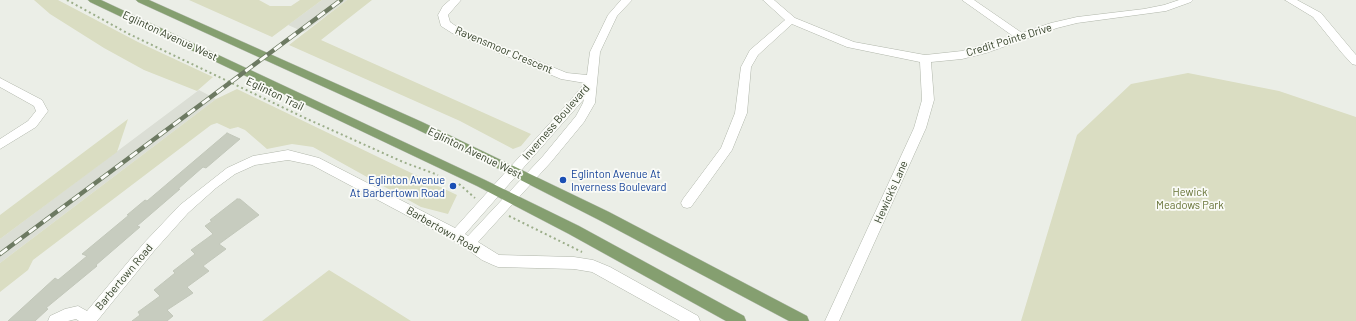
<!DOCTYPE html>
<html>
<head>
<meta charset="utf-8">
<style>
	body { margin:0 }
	canvas { display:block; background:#ebeee7 }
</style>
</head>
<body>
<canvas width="1356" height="321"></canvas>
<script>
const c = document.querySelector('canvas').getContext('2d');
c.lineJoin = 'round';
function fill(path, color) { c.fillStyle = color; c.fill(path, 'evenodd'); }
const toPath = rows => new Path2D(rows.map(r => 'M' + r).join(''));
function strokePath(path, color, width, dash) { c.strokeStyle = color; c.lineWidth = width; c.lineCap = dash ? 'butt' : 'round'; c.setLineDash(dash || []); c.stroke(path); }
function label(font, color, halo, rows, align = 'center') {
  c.font = font + ' Barlow,sans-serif'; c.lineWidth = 3.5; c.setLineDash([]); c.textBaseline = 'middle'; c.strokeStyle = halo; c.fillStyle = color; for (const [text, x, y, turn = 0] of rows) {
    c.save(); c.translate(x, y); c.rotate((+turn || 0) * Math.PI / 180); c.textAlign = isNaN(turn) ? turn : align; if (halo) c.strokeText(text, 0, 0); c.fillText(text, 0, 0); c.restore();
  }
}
fill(toPath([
	[322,0,347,0,304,32,288,25],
	[199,90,216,99,0,263,0,239]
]), '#dbded5');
fill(toPath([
	[34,0,58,0,138,42,213,77,197,91,144,70,104,48,50,14],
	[189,0,259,0,270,6,291,6,300,0,322,0,272,37],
	[347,0,372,0,321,40,531,134,521,146,513,149,460,121,289,45],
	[1188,73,1279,91,1356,117,1356,321,1021,321,1077,135,1131,84],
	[237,89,457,195,448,214,421,207,313,147,292,144,267,149,245,130,238,127,230,129,217,123,211,125,33,260,28,270,0,292,0,263,216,99],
	[128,119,117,152,0,239,0,215],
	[329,270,373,297,411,321,262,321]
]), '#daddc2');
const building = toPath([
	[227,133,240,139,206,168,203,167,178,189,180,189,137,226,140,227,96,265,97,266,46,308,48,309,35,321,8,321,55,278,58,280,87,256,82,254,129,215,127,215,145,200,147,201,227,133],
	[237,199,240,199,259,215,219,244,226,249,203,266,209,271,187,287,193,293,167,310,173,316,167,321,132,321,140,315,138,312,160,296,154,290,175,273,173,271,195,254,191,250,213,234,205,226,212,221,210,220,237,199]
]);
fill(building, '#c7ccbf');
strokePath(building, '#c2c7ba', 1);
const minor = toPath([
	[450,0,461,0,448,15,450,22,460,29,567,73,587,75,590,52,608,15,621,0,632,0,617,16,600,52,595,103,584,122,551,162,478,242,499,255,574,257,593,260,610,267,698,316,700,321,680,321,592,272,574,269,498,267,493,265,482,260,464,247,438,232,312,165,288,160,255,165,235,174,216,188,188,213,154,251,97,321,79,321,76,319,68,321,48,321,50,316,65,309,78,306,87,311,144,243,180,205,227,168,253,156,288,150,319,158,455,228,569,102,585,83,561,79,452,33,441,26,438,15,443,6,450,0],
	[584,99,583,103,576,116,543,156,468,236,465,234,584,99],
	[763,0,774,0,795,18,854,42,925,55,962,51,1013,36,962,0,974,0,1022,33,1051,23,1077,17,1144,9,1164,5,1179,0,1193,0,1191,2,1166,11,1077,23,1057,28,986,53,962,59,931,62,934,100,926,128,839,321,825,321,914,128,922,100,920,62,847,47,792,24,758,55,751,67,747,113,732,150,691,207,687,208,683,207,681,203,683,199,721,148,735,113,741,67,750,50,785,20,763,0],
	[1285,0,1297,0,1321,13,1356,55,1356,65,1352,64,1342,53,1313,17,1285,0],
	[0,78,42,100,48,111,36,127,0,149,0,139,28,121,36,111,34,106,0,87,0,78]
]);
const major = toPath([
	[88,0,101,0,485,180,579,226,744,316,746,321,726,321,569,234,477,186,90,2,88,0],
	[136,0,149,0,422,122,503,161,609,212,807,316,809,321,789,321,599,220,495,167,414,128,138,2,136,0]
]);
strokePath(minor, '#b0b6aa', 1);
strokePath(major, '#c6c9c3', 1);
strokePath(toPath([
	[67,0,129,34,305,118,403,162,438,175],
	[459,184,475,198],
	[509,216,582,252]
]), '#9cae8a', 2, [2, 3]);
fill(minor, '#fff');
fill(major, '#859f70');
const rail = toPath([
	[0,254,341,0]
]);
strokePath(rail, '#6d7a62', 4.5);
strokePath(rail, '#fafbf7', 3, [9]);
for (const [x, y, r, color] of [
	[563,180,4,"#1a4fb4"],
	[453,186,4,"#1a4fb4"]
]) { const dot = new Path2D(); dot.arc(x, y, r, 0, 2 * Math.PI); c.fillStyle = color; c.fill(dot); strokePath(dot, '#fafbf7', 1.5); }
label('11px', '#323f27', '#fafbf7', [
	["Eglinton Avenue West",170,36,25],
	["Credit Pointe Drive",1009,40,-17],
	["Ravensmoor Crescent",504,50,23],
	["Eglinton Trail",275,94,26],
	["Inverness Boulevard",556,122,-49],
	["Eglinton Avenue West",475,153,26],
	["Hewick's Lane",891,192,-66],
	["Barbertown Road",443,230,30],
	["Barbertown Road",124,277,-50]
]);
label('11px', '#164399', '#fafbf7', [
	["Eglinton Avenue At",571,174],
	["Inverness Boulevard",571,187],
	["Eglinton Avenue",445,180,"right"],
	["At Barbertown Road",445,193,"right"]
], 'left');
label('11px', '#667235', '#fafbf7', [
	["Hewick",1190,192],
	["Meadows Park",1190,205]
]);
</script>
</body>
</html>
